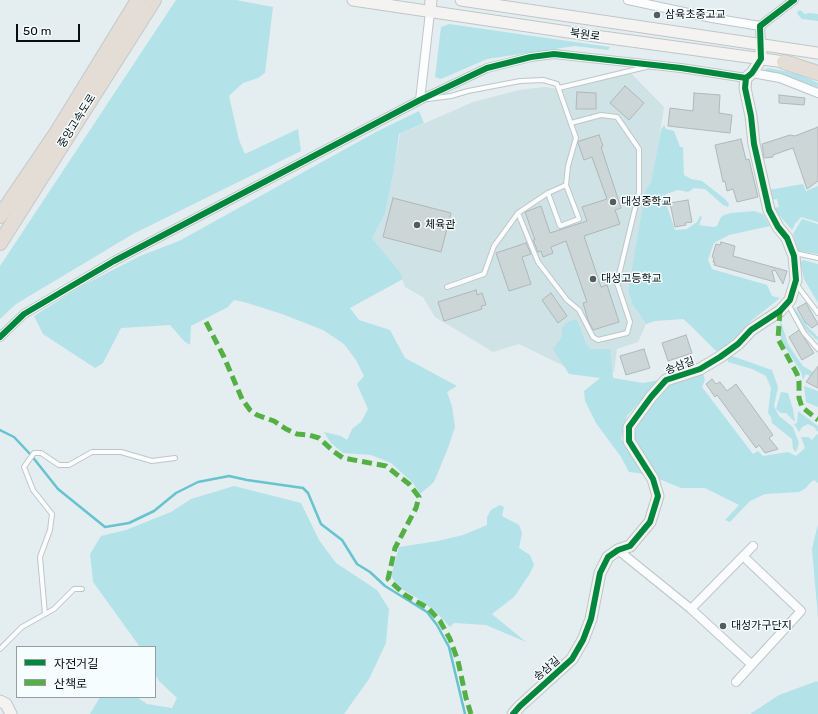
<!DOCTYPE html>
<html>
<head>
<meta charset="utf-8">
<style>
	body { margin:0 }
	#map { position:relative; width:818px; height:714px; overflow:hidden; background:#e4eef0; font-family:Rubik,"Noto Sans KR",sans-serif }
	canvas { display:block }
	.legend { position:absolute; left:16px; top:646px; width:140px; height:52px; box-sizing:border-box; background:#f5fdfe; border:1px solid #969d9e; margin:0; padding:5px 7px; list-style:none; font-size:12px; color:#070e0f }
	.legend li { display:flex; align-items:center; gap:8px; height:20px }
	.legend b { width:20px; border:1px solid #969d9e }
	.scale { position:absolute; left:16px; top:24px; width:64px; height:18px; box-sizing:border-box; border:2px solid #070e0f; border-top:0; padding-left:5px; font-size:12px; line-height:14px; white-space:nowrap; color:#070e0f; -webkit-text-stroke:3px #f5fdfe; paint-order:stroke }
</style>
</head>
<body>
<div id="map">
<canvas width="818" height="714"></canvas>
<ul class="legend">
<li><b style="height:5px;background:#00873e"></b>자전거길</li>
<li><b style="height:5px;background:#54b044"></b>산책로</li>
</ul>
<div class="scale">50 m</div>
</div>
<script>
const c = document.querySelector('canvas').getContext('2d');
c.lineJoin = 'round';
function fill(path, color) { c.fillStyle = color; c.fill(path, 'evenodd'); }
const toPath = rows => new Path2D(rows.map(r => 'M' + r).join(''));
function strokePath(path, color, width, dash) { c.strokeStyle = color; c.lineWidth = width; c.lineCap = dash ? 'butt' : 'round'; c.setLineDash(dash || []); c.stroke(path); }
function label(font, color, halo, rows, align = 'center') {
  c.font = font + ' Rubik,"Noto Sans KR",sans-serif'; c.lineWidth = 3; c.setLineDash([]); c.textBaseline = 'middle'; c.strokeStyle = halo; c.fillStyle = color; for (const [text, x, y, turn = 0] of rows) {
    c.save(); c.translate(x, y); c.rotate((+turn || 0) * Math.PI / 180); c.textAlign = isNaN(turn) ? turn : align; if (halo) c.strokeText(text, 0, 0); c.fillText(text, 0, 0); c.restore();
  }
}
fill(toPath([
	[630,72,664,107,633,305,646,324,638,342,617,349,614,372,572,370,519,344,493,352,435,317,423,297,405,287,400,272,372,238,385,214,394,170,400,134,473,102,519,90,545,87,566,90]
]), '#cfe2e5');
fill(toPath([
	[176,0,236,0,273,7,265,73,258,78,243,83,229,96,239,140,245,154,298,129,301,151,133,234,16,304,0,319,0,266],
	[800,10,805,14,810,13,818,14,818,21,802,19,799,16,797,12],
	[449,24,610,47,608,50,575,46,487,59,441,79,435,77,441,27],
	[768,68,799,74,818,83,818,87,763,70],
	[419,111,424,123,399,134,394,170,385,214,372,238,400,272,403,279,350,308,359,320,390,330,405,358,457,386,447,392,452,406,455,427,448,448,434,482,420,494,413,483,391,463,371,455,343,453,331,443,324,432,341,436,347,440,352,429,361,422,368,409,357,384,364,376,356,360,344,344,323,330,282,314,244,302,234,300,228,307,191,326,190,345,184,341,170,325,121,328,103,363,95,368,43,334,34,316,78,288,140,256,179,241,376,132],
	[664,125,666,129,674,131,680,147,683,147,684,175,691,179,702,181,725,199,729,204,728,207,723,205,705,189,694,188,688,192,678,190,666,194,664,200,668,209,675,230,687,229,697,222,700,216,702,217,699,225,713,227,717,226,721,217,724,215,731,213,754,211,763,214,770,226,729,235,714,243,708,260,712,269,767,285,772,296,780,298,751,321,736,337,722,349,716,351,691,326,683,319,655,321,646,324,633,305,629,293,629,286,646,189,651,183,661,130],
	[803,184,806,191,818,186,818,222,801,217,795,224,792,230,773,208,779,207,777,199,770,200,768,190],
	[802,219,818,224,818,254,798,251,793,234],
	[803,260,818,264,818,303,804,279,800,263],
	[794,307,808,327,818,337,818,341,806,330,794,311],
	[576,319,580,327,585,342,590,349,610,349,613,378,643,383,659,380,627,416,621,439,645,474,629,472,621,457,596,423,585,401,584,391,600,378,569,374,553,349,562,337,562,328,566,323],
	[780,319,788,344,798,359,803,366,818,375,818,380,806,374,803,380,801,372,782,342,780,334],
	[732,356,772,370,778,387,774,406,779,416,793,427,799,443,796,452,793,449,792,439,772,423,771,417,768,413,771,388,766,376,752,369,728,362,727,357],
	[703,373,705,380,702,387,753,454,758,451,763,456,788,452,796,456,805,448,801,437,808,437,812,440,817,434,818,435,818,483,814,480,809,484,806,488,799,492,765,494,750,501,730,522,725,520,739,505,705,488,681,488,659,479,654,472,634,440,635,427,669,384],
	[804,386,818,391,818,407,806,402],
	[781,392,788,393,793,409,795,422,786,413,781,413,776,409],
	[798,411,818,426,818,432,814,427,808,424,802,427,799,432,794,424,797,423],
	[234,486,301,503,319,540,336,563,377,590,389,609,386,643,369,679,344,714,90,714,100,697,137,697,147,704,172,708,177,698,159,681,155,674,155,647,140,647,93,582,90,554,101,536,126,530,171,512,191,499],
	[500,505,504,507,502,516,519,525,522,533,519,548,530,555,534,565,529,575,514,597,492,614,526,642,486,625,454,623,450,627,435,611,417,598,400,588,391,576,399,547,438,541,463,535,487,525,487,517,491,510],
	[818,524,818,618,812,549],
	[817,681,818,682,818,714,750,714,779,695]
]), '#b3e2e9');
strokePath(toPath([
	[0,430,14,437,31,455,58,489,105,527,129,523,154,511,176,493,198,482,229,476,247,480,303,488,308,493,321,524,342,540,357,564,370,572,385,586,427,612,437,625,449,647,465,714]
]), '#66c3cf', 2.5);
const building = toPath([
	[625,86,644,103,629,120,610,103,625,86],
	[577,92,596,93,596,109,576,109,577,92],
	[694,93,720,95,719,113,732,115,730,133,668,126,670,108,693,111,694,93],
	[779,95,805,98,804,105,779,103,779,95],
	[818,127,818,181,807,189,793,148,773,155,773,157,764,158,762,144,790,135,795,136,818,127],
	[599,135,603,146,601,147,621,208,615,210,620,224,584,236,601,287,607,285,619,322,593,330,588,320,583,303,587,302,566,241,551,247,553,253,543,257,541,251,538,252,533,240,535,240,525,212,541,206,550,233,587,221,582,207,607,199,592,157,584,160,578,143,579,141,599,135],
	[741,139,746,160,749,159,758,197,737,202,733,189,727,191,725,181,723,182,715,145,741,139],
	[393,198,451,213,441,252,383,237,393,198],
	[688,200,692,222,685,223,686,225,675,227,670,203,688,200],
	[721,242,735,246,733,256,787,271,783,284,775,270,772,271,775,282,714,265,715,262,713,262,714,258,712,257,716,244,720,245,721,242],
	[526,243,531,254,522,257,531,284,509,291,496,253,526,243],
	[476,290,477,295,482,293,486,305,481,306,482,309,444,321,438,302,476,290],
	[551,293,567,316,558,323,542,300,551,293],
	[806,303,818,324,812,328,805,322,797,308,806,303],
	[799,330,814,353,802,360,789,337,799,330],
	[686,335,692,353,668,361,662,343,686,335],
	[644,349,650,368,626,375,620,356,644,349],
	[818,366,818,388,806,382,818,366],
	[712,379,716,384,720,382,727,391,736,384,773,435,769,438,778,449,765,453,759,445,756,448,717,395,715,397,706,384,712,379]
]);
fill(building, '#cdd6d7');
strokePath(building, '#afb7b9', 1);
const lane = toPath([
	[559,88,646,67],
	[428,99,451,96,468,91,520,81,543,80,557,84,576,138,568,166,566,185,579,219,560,226,548,193,566,185],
	[548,193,518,213,538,262,567,300,579,310,593,337,598,340,627,333,630,322,617,283,639,192,639,149,617,117,601,115,571,123],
	[795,253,818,258],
	[796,284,818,313],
	[447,287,484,274,494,246,518,213],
	[788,304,804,333,818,349],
	[45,614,40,557,50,530,52,514,33,490,24,467,34,453,41,453,59,465,69,465,92,452,121,452,152,461,175,458],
	[0,649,22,627,54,609,74,589,82,589]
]);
const street = toPath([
	[628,0,712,18,760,26],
	[761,45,760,26,794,0],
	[752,73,780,78,818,93],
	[420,100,430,12],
	[0,337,24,314,114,261,420,100,487,68,531,57,554,54,681,68,746,78],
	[618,550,691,609,751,664],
	[691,609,753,546],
	[736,682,801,611,743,556]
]);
const secondary = toPath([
	[353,0,595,36,792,63],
	[461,0,818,53],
	[430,12,431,0],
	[0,701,6,704,11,714],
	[513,714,520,706,572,659,583,640,591,619,600,573,608,557,618,550,630,546,650,522,658,496,653,479,629,441,629,427,651,397,666,380,700,369,720,357,738,344,751,330,780,311,790,300,796,280,794,256,787,238,778,227,769,210,754,144,751,116,745,88,746,78,752,73,761,59,761,45]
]);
const highway = toPath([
	[784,62,818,73],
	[0,216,57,132,138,0],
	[0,243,154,0]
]);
strokePath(lane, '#bec6c7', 6);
strokePath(street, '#bec6c7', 10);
strokePath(secondary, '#bec6c7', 13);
strokePath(highway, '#c4c8c9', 16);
strokePath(lane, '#fbfcfd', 4);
strokePath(street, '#fbfcfd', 8);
strokePath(secondary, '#f4f3f2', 11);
strokePath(highway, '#e4ddd6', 14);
strokePath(toPath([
	[780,311,778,339,797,374,799,381,799,398,802,407,818,420],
	[206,322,224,357,242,399,250,410,257,415,274,421,286,429,297,434,309,435,319,438,333,451,343,458,386,466,409,484,419,497,416,508,395,548,388,579,405,595,428,608,440,621,450,639,458,661,466,698,471,714]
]), '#54b044', 5, [10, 5]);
strokePath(toPath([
	[0,337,24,314,114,261,420,100,487,68,531,57,554,54,681,68,746,78],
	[513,714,520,706,572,659,583,640,591,619,600,573,608,557,618,550,630,546,650,522,658,496,653,479,629,441,629,427,651,397,666,380,700,369,720,357,738,344,751,330,780,311,790,300,796,280,794,256,787,238,778,227,769,210,754,144,751,116,745,88,746,78,752,73,761,59,760,26,794,0]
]), '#00873e', 6);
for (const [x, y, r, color] of [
	[657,15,4,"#545c5e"],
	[613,202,4,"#545c5e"],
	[417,225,4,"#545c5e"],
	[593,279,4,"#545c5e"],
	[723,626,4,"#545c5e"]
]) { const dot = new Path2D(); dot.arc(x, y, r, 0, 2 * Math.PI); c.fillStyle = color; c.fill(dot); strokePath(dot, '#f5fdfe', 1.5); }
label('11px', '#070e0f', '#f5fdfe', [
	["삼육초중고교",665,15],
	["대성중학교",621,202],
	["체육관",425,225],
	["대성고등학교",601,279],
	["대성가구단지",731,626]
], 'left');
label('11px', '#070e0f', '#f5fdfe', [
	["북원로",585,35,8],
	["중앙고속도로",77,121,-58],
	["송삼길",680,366,-20],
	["송삼길",547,669,-41]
]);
</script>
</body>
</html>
